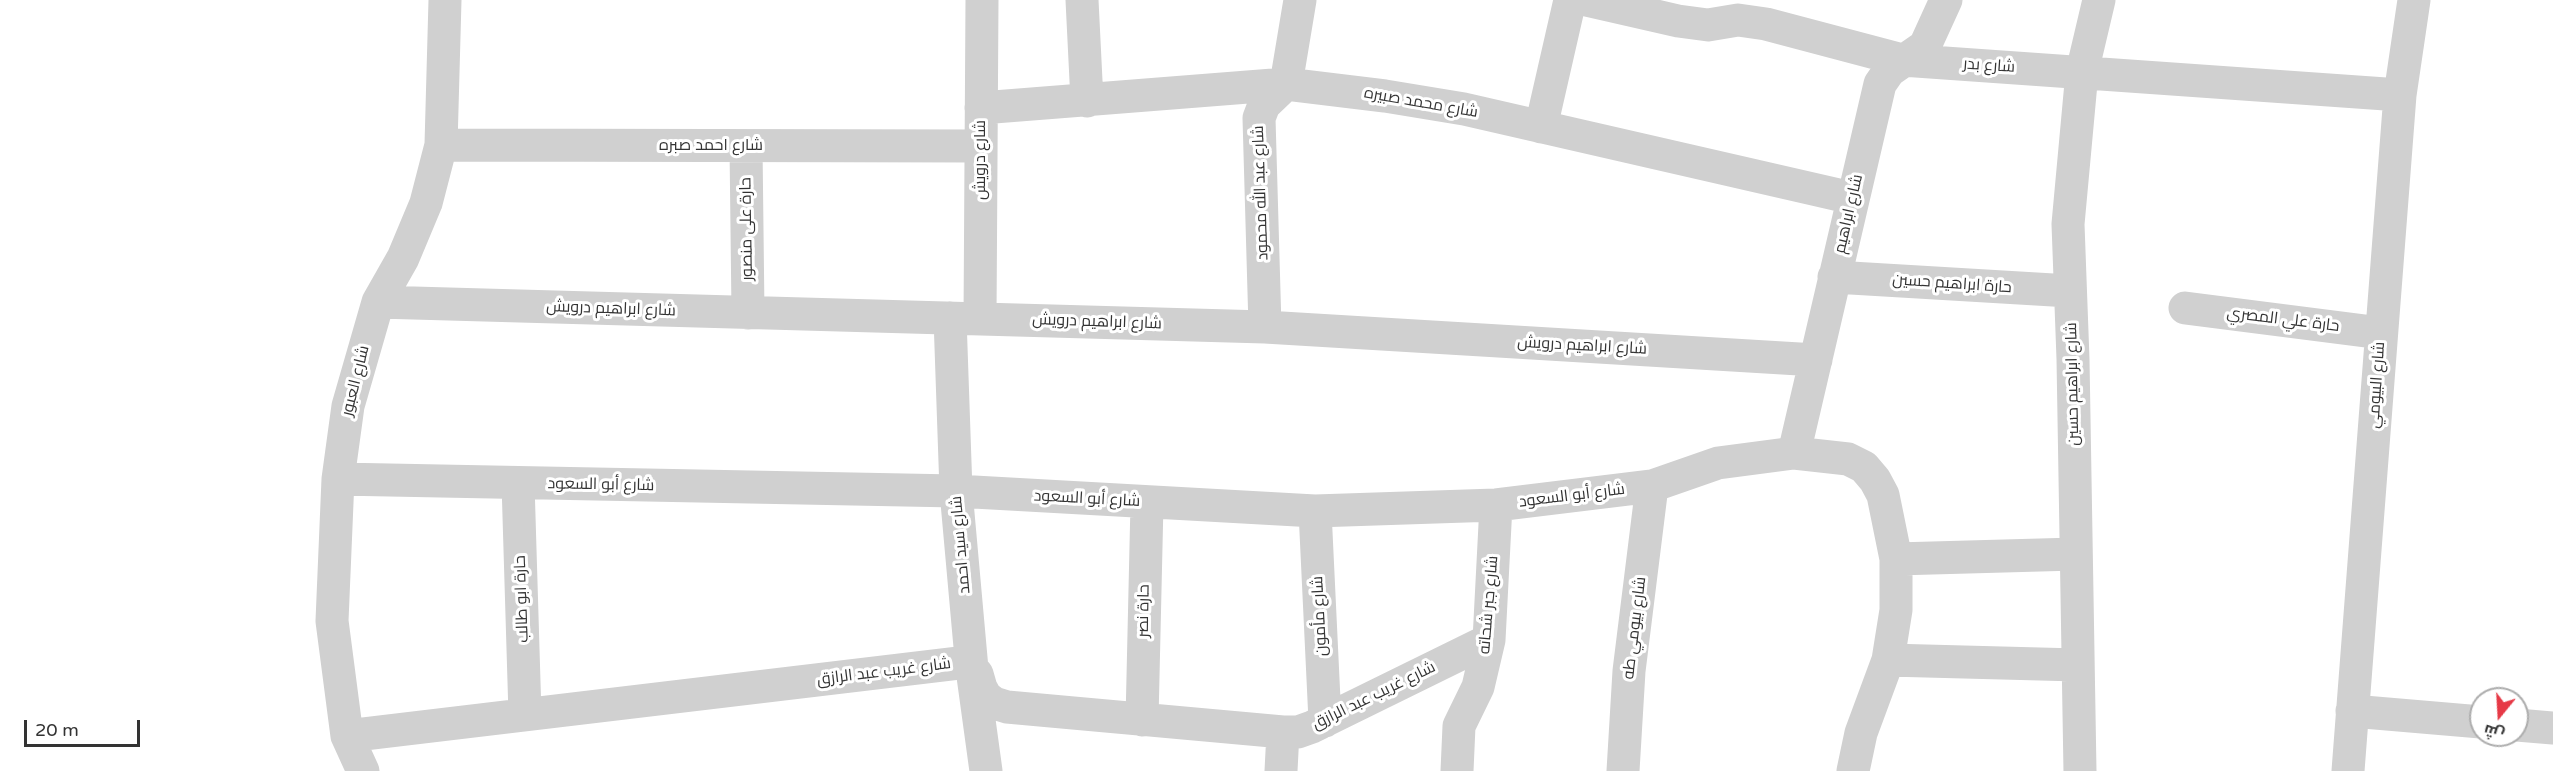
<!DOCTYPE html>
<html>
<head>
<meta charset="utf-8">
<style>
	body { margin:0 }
	#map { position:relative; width:2553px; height:771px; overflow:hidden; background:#fff; font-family:"Varela Round",Cairo,sans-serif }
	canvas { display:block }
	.north { position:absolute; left:2469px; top:687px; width:60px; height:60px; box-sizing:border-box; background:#fff; border:2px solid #adadad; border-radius:50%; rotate:198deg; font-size:16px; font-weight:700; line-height:24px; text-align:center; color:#333 }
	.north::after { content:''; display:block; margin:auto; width:21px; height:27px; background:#e63946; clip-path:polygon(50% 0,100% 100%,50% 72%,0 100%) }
	.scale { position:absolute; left:24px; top:720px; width:116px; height:27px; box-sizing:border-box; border:3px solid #333; border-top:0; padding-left:8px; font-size:18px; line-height:21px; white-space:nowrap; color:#333; -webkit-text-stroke:4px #fff; paint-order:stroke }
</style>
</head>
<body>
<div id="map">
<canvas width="2553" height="771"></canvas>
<div class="north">ش</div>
<div class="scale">20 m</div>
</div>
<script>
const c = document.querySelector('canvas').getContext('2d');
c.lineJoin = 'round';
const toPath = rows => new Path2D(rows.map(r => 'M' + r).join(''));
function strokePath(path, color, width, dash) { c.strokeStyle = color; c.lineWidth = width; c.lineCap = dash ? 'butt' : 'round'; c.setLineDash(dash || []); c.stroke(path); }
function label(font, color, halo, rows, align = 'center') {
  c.font = font + ' "Varela Round",Cairo,sans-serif'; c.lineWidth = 6; c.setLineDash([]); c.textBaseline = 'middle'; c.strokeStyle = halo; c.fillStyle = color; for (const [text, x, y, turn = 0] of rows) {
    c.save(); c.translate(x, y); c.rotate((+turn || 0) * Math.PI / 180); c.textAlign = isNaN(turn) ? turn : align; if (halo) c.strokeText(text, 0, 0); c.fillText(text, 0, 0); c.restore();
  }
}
strokePath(toPath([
	[1082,0,1087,101],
	[1586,0,1678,21,1708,25,1738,20,1766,24,1902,60,2400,95],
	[981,108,1286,84,1385,96,1464,109,1852,198],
	[1541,127,1570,0],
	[441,145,981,146],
	[746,146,748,313],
	[1834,277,2070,291],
	[378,302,1265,327,1816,360],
	[2185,308,2381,333],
	[950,318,956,491,972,669,986,771],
	[980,319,982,0],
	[1265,327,1259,118,1264,105,1286,84,1300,0],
	[1794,453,1880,84,1889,71,1925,46,1946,0],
	[338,479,956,491,1315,511,1496,505,1652,486,1718,463,1794,453,1848,459,1864,467,1875,480,1883,495,1896,559,1896,610,1888,660,1861,733,1853,771],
	[518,483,525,715],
	[1315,511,1325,721],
	[1896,559,2076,554],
	[1888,660,2078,665],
	[2352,711,2481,722],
	[1142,720,1147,503],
	[2517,725,2553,728],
	[347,736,959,663,970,666,977,674,981,688,986,697,994,703,1007,707,1283,732,1298,732,1312,727,1489,640],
	[363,771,347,736,332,621,338,479,348,406,378,302,403,258,426,203,441,145,445,0],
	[1281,771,1283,732],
	[1457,771,1459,726,1478,687,1489,640,1496,505],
	[1623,771,1629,671,1652,486],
	[2080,771,2073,359,2068,224,2082,72,2099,0],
	[2348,771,2400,95,2414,0]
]), '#d0d0d0', 33);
label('16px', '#333', '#fff', [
	["شارع بدر",1989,66,4],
	["شارع محمد صبيره",1421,103,10],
	["شارع احمد صبره",711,146],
	["شارع درويش",981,160,-90],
	["شارع عبد الله محمود",1261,193,-92],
	["شارع ابراهيم",1849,214,-77],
	["حارة على منصور",747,229,-91],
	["حارة ابراهيم حسين",1952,284,4],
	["شارع ابراهيم درويش",611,309,2],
	["حارة علي المصري",2283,320,7],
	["شارع ابراهيم درويش",1097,322,2],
	["شارع ابراهيم درويش",1582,346,3],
	["شارع العبور",356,381,-76],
	["شارع ابراهيم حسين",2073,384,-91],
	["شارع البيومي",2377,385,-86],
	["شارع أبو السعود",601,485,1],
	["شارع أبو السعود",1572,496,-7],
	["شارع أبو السعود",1087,499,3],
	["شارع سيد احمد",961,545,-95],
	["حارة ابو طالب",522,599,-92],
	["شارع جبر شحاته",1489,605,-85],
	["حارة نصر",1144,611,-89],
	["شارع مأمون",1320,616,-93],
	["شارع بيومي طه",1635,628,-83],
	["شارع غريب عبد الرازق",884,672,-7],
	["شارع غريب عبد الرازق",1374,696,-26]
]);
</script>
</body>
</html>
